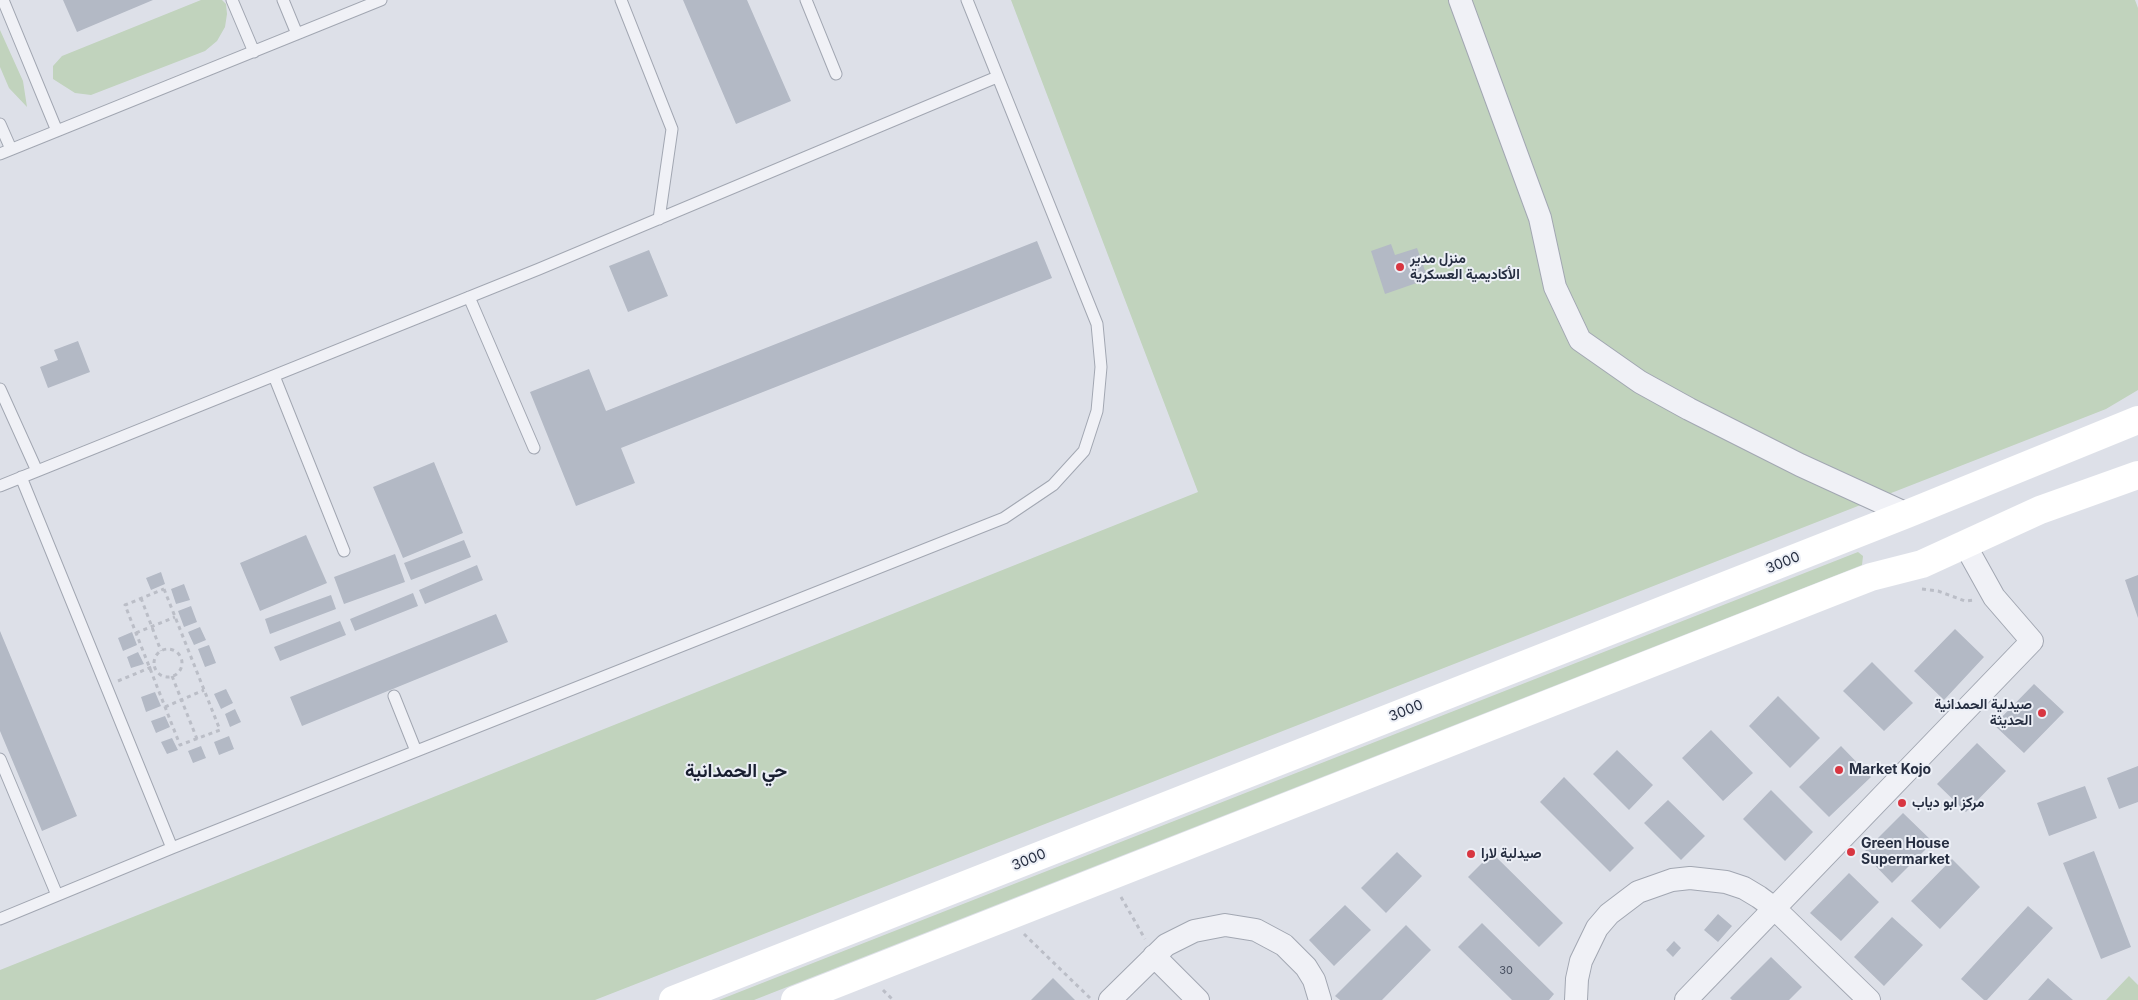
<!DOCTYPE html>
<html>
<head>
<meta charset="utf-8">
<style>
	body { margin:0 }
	canvas { display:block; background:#dde0e8 }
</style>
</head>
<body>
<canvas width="2138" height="1000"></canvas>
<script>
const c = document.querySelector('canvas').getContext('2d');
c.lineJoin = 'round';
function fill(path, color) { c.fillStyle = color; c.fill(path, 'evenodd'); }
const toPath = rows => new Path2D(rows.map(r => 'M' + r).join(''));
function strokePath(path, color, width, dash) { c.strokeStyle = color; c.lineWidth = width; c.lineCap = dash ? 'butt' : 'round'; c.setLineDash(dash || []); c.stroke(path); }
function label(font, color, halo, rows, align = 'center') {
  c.font = font + ' Inter,Vazirmatn,sans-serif'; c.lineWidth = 4; c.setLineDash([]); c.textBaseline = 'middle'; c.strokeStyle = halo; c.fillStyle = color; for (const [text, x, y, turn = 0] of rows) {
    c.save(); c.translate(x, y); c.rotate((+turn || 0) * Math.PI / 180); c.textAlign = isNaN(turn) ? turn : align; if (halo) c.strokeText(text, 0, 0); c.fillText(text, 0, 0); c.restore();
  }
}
fill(toPath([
	[201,0,222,0,226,4,227,14,225,27,217,41,205,51,91,95,75,93,53,79,53,66,62,56],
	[1011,0,2135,0,2138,8,2138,390,2106,409,595,1000,0,1000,0,970,1198,492],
	[0,30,23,81,27,107,9,88,0,67],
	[1858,552,1863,556,1862,565,754,1000,719,1000],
	[2129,976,2138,985,2138,1000,2106,1000]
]), '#c1d3bd');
fill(toPath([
	[63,0,153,0,77,32],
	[683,0,747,0,791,101,736,124],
	[1037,241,1052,278,621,448,635,483,576,506,530,392,589,369,606,411],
	[1391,244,1395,255,1417,248,1428,279,1385,294,1371,251],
	[649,250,668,296,628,312,609,266],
	[78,341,90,372,48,388,40,367,58,360,54,350],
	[434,462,463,533,403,558,373,487],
	[306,535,327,583,260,611,240,563],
	[464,540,471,557,411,580,404,563],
	[395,554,405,582,344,604,334,577],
	[477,565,483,580,425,604,419,590],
	[161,572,165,584,151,590,146,578],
	[2138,575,2138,618,2125,580],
	[184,584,190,600,176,604,171,589],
	[413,593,418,606,355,631,350,619],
	[331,595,336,609,270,634,265,619],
	[191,606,197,622,184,627,178,611],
	[496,614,508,642,302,726,290,697],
	[340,621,346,635,280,661,274,647],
	[200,627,206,640,194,645,188,632],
	[1955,629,1984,657,1944,700,1914,671],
	[0,631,77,816,42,831,0,731],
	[132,632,137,645,123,651,118,638],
	[209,645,216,663,205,667,198,649],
	[138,652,144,664,131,668,127,657],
	[1872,662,1913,703,1884,731,1843,691],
	[2034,684,2064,712,2024,753,1994,725],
	[226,689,233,703,221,709,214,694],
	[155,692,161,706,146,712,141,697],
	[1778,696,1820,738,1790,768,1749,726],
	[235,709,241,722,230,727,225,714],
	[165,716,170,727,156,733,151,721],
	[1711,730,1753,773,1723,801,1682,758],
	[229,736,234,749,219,755,214,742],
	[172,738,178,750,167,754,161,742],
	[1977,743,2006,771,1966,812,1937,784],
	[201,746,206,758,193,763,188,751],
	[1841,746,1871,777,1829,817,1799,787],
	[1617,750,1653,785,1629,810,1593,774],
	[2138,766,2138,802,2119,809,2107,778],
	[1564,777,1634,848,1610,872,1540,802],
	[2085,786,2097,818,2049,836,2037,803],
	[1771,790,1813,832,1785,861,1743,819],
	[1668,800,1705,836,1681,860,1644,823],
	[1903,813,1933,842,1892,883,1863,853],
	[2094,851,2131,947,2101,959,2063,863],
	[1397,852,1422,876,1386,913,1361,888],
	[1492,853,1563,923,1539,947,1468,877],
	[1952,859,1980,887,1940,929,1911,901],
	[1849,873,1879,902,1841,941,1810,913],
	[1345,905,1371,930,1334,966,1309,940],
	[2028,906,2053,928,1987,1000,1984,1000,1961,979],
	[1718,914,1732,926,1718,942,1704,930],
	[1892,917,1923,945,1884,986,1854,957],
	[1482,923,1554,994,1549,1000,1512,1000,1458,947],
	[1406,925,1431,950,1382,1000,1340,1000,1335,996],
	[1674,941,1681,948,1673,957,1666,950],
	[1771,957,1802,987,1789,1000,1732,1000,1730,998],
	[1053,978,1075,1000,1031,1000],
	[2048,978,2073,1000,2028,1000]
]), '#b3b9c5');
const lane = toPath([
	[3,0,57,131],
	[232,0,254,52],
	[283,0,297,34],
	[621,0,672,129,659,219],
	[806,0,836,74],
	[0,124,11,149],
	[0,154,381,0],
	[469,297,534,448],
	[274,376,344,551],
	[0,389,37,471],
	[21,477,172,848],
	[0,486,539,269,997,77],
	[394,696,416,751],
	[0,759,57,895],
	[0,919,172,848,1004,518,1053,485,1084,451,1097,411,1101,367,1097,324,967,0]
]);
const street = toPath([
	[1460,0,1540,218,1555,287,1580,340,1640,382,1689,409,1800,465,1907,514],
	[1154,956,1198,1000],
	[1110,1000,1166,945,1194,931,1225,925,1256,930,1284,945,1306,967,1314,980,1320,1000],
	[1576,1000,1577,979,1581,961,1597,928,1609,914,1638,892,1672,880,1690,878,1726,882,1744,888,1759,897,1774,908,1869,1000],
	[1686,1000,2032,641,1994,597,1964,543]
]);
strokePath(lane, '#a2a7b2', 13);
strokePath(street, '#a2a7b2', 24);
strokePath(toPath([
	[164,589,220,730,180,745,125,605,164,589],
	[1922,589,1938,591,1965,601,1974,600],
	[141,598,161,651],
	[136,633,175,617],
	'154 663a14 14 0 1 1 28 0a14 14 0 1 1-28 0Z',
	[172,676,197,739],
	[118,681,154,666],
	[165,707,204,690],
	[1121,897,1145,939],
	[1024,934,1090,998],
	[883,990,893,1000]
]), '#bbbec7', 3, [4, 4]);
strokePath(lane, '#f0f1f6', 11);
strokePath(street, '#f0f1f6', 22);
strokePath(toPath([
	[673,1000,1907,514,2138,420],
	[795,1000,1835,591,1871,577,1922,564,2040,510,2138,475]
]), '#fff', 28);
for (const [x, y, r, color] of [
	[1400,267,5,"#d83641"],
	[2042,713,5,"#d83641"],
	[1839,770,5,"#d83641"],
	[1902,803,5,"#d83641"],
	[1851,852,5,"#d83641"],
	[1471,854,5,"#d83641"]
]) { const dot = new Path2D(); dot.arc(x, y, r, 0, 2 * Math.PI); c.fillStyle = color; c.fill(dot); strokePath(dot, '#eceff6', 2); }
label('11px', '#485061', null, [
	["30",1506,971]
]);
label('bold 14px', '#252d40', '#eceff6', [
	["منزل مدير",1410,259],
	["الأكاديمية العسكرية",1410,275],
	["صيدلية الحمدانية",2032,705,"right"],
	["الحديثة",2032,721,"right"],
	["Market Kojo",1849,770],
	["مركز ابو دياب",1912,803],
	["Green House",1861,844],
	["Supermarket",1861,860],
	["صيدلية لارا",1481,854]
], 'left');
label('14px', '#252d40', '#eceff6', [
	["3000",1783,563,-22],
	["3000",1406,711,-22],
	["3000",1029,860,-22]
]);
label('bold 19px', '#181e30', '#eceff6', [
	["حي الحمدانية",736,771]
]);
</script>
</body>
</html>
